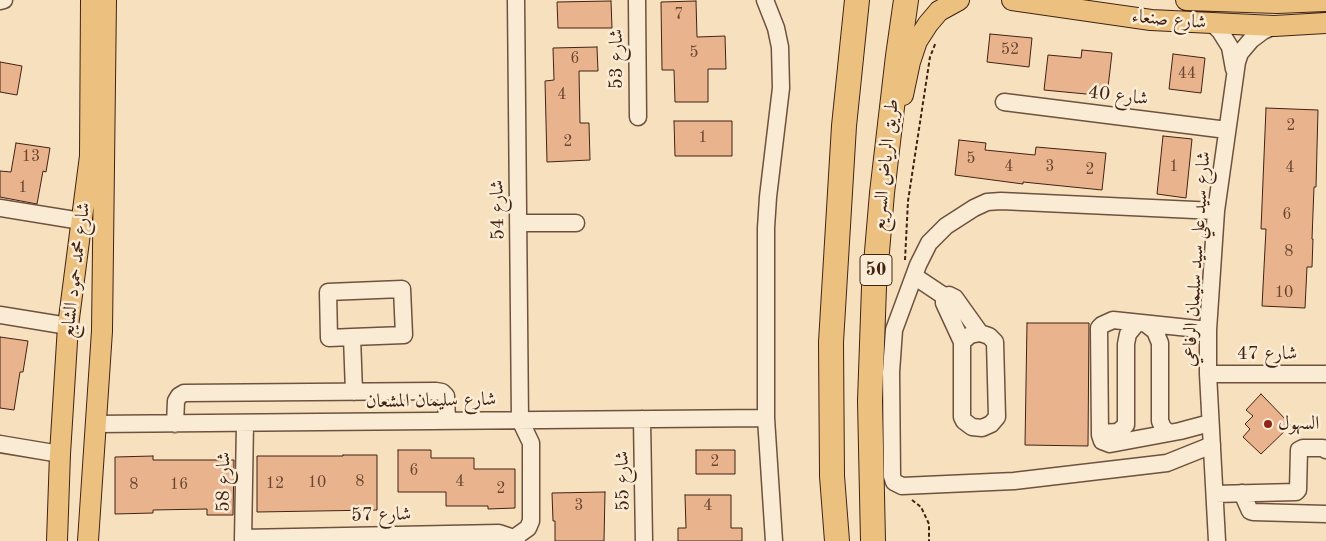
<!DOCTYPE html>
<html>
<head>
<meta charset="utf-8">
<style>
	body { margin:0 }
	canvas { display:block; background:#f7e0be }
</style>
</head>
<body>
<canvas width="1326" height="541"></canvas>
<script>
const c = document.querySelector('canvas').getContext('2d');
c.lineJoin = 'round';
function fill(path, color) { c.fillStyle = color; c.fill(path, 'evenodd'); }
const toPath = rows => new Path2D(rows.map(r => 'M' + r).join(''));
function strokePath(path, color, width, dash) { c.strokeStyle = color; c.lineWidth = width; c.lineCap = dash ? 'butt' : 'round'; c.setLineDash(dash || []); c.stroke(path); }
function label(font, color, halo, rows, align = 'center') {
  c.font = font + ' "Old Standard TT",Amiri,serif'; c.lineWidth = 5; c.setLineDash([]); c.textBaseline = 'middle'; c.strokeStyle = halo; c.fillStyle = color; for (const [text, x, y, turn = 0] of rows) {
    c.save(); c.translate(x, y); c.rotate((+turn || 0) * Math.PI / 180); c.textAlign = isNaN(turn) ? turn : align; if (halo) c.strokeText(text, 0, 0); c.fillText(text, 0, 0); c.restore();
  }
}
const building = toPath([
	[611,1,612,28,558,28,557,2,611,1],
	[696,1,697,37,725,36,726,69,708,69,708,102,675,102,674,70,662,70,661,2,696,1],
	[990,34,1032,38,1029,67,987,62,990,34],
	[597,47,598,71,579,71,580,123,589,123,590,160,547,162,545,81,554,80,553,48,597,47],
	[1082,50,1112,53,1107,96,1044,90,1048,55,1081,58,1082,50],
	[1173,54,1205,58,1201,93,1169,89,1173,54],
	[0,62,22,66,17,95,0,92,0,62],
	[1266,108,1318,110,1316,187,1314,187,1312,239,1313,239,1312,267,1307,267,1305,308,1262,306,1266,229,1261,229,1266,108],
	[674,121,732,121,732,156,675,156,674,121],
	[1163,136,1192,139,1186,198,1157,194,1163,136],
	[959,140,986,143,985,150,1035,155,1036,147,1106,153,1102,190,1023,182,1023,184,955,175,959,140],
	[16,143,50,148,46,172,43,171,37,204,0,197,0,171,11,172,16,143],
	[1027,323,1089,323,1088,446,1025,445,1027,323],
	[0,337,28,341,23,372,20,372,14,410,0,408,0,337],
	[1261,394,1291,425,1261,454,1243,437,1250,429,1245,424,1253,416,1246,410,1261,394],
	[398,450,431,450,431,458,474,458,474,469,515,469,515,508,488,509,488,506,446,506,446,492,398,492,398,450],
	[696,450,735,450,735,474,696,474,696,450],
	[343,455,377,455,377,510,257,512,257,456,343,456,343,455],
	[153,456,153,460,234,460,233,515,207,515,207,509,153,510,153,513,115,514,115,457,153,456],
	[605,492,604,541,555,541,555,521,553,521,552,493,605,492],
	[685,495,731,495,731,528,742,528,742,541,678,541,678,528,686,528,685,495]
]);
fill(building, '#e9b38d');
strokePath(building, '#412314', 1);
const minor = toPath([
	[637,0,638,117],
	[765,0,776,28,780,47,781,88,768,197,766,228,766,418,774,541],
	[0,1,4,0],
	[1213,24,1220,31,1230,47,1234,69],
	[1004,102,1227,130],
	[0,208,81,221],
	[518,223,576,223],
	[914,276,944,296,949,295,955,298,980,333],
	[944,296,944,303,962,342,962,417,964,421,972,427,982,428,991,424,997,417,995,342,989,336,980,333,970,335,962,342],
	[0,315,68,326],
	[1146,324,1155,331,1160,343,1160,421,1163,428,1169,433],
	[1208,330,1113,320,1102,325,1099,328,1100,435,1102,441,1110,444,1180,431,1210,423],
	[352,337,404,335,402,289,328,292,329,338,352,337,354,392],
	[1208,374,1326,374],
	[642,419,644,541],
	[95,424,766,418],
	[175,424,176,401,179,396,184,393,436,391,442,392,446,396,447,421],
	[1100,433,1118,432,1126,425,1126,344,1128,334,1137,323],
	[0,444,60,454],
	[1212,445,1167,463,1014,481,902,486,894,482,892,476,891,372,894,330,918,265,929,243,946,226,974,208,987,202,1001,201,1216,211],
	[1242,493,1250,511,1253,512,1326,514],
	[1215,494,1296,492,1298,490,1299,450,1303,448,1323,448,1326,450],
	[243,538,499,533,514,538,517,541],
	[514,538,528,528,531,521,531,443,520,420,516,0],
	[243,541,245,423],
	[1217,541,1208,374,1208,330,1216,211,1237,62,1240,53,1251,40,1263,31,1274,26]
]);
const major = toPath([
	[1012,0,1151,20,1274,26,1326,23],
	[1186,0,1277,3,1326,1],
	[903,95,910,62,917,41,928,24,939,11,959,0],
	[57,541,60,454,68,326,90,156,91,0],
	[88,541,102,331,106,0]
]);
const highway = toPath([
	[837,541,832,476,831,342,844,126,857,0],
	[873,541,870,401,874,287,882,193,898,56,906,0]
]);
strokePath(minor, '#6e523e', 19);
strokePath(major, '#412314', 22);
strokePath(highway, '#412314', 26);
strokePath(toPath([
	[905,260,908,201,930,57,936,42],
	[912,500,921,507,929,524,929,541]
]), '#412314', 2, [4, 2.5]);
strokePath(minor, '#faebd5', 16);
strokePath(major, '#ecc07f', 20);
strokePath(highway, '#ecc07f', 24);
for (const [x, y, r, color] of [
	[1268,424,5,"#8f2418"]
]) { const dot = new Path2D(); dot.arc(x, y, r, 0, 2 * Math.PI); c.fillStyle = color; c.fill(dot); strokePath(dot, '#faebd5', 2); }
label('16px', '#6b4732', null, [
	["7",679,15],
	["52",1010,50],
	["5",694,53],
	["6",575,59],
	["44",1187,74],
	["4",562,95],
	["2",1291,126],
	["1",703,138],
	["2",568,142],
	["13",31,157],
	["5",971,159],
	["4",1009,167],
	["3",1050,167],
	["1",1174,167],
	["4",1290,168],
	["2",1090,170],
	["1",23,188],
	["6",1287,215],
	["8",1289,252],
	["10",1284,293],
	["2",715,462],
	["6",414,471],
	["8",360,482],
	["4",460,482],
	["10",317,483],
	["12",275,484],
	["8",134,485],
	["16",179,485],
	["2",501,489],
	["3",579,506],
	["4",708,506]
]);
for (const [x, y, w] of [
	[876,270,32]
]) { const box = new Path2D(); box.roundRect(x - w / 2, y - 15.5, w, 31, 4); c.fillStyle = '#faebd5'; c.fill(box); strokePath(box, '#412314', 1); }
label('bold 18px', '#412314', null, [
	["50",876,270]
]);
label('19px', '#412314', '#faebd5', [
	["شارع صنعاء",1169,20,5],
	["شارع 53",617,59,-90],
	["شارع 40",1118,96,7],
	["طريق الرياض السريع",886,165,-84],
	["شارع 54",498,210,-91],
	["شارع سيد علي سيد سليمان الرفاعي",1197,259,-86],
	["شارع محمد حمود الشايع",76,270,-83],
	["شارع 47",1267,354],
	["شارع سليمان المشعان",431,401,-1],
	["شارع 55",623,481,-91],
	["شارع 58",224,482,-89],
	["شارع 57",381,515,-1]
]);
label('19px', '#412314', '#faebd5', [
	["السهول",1278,424]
], 'left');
</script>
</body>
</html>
